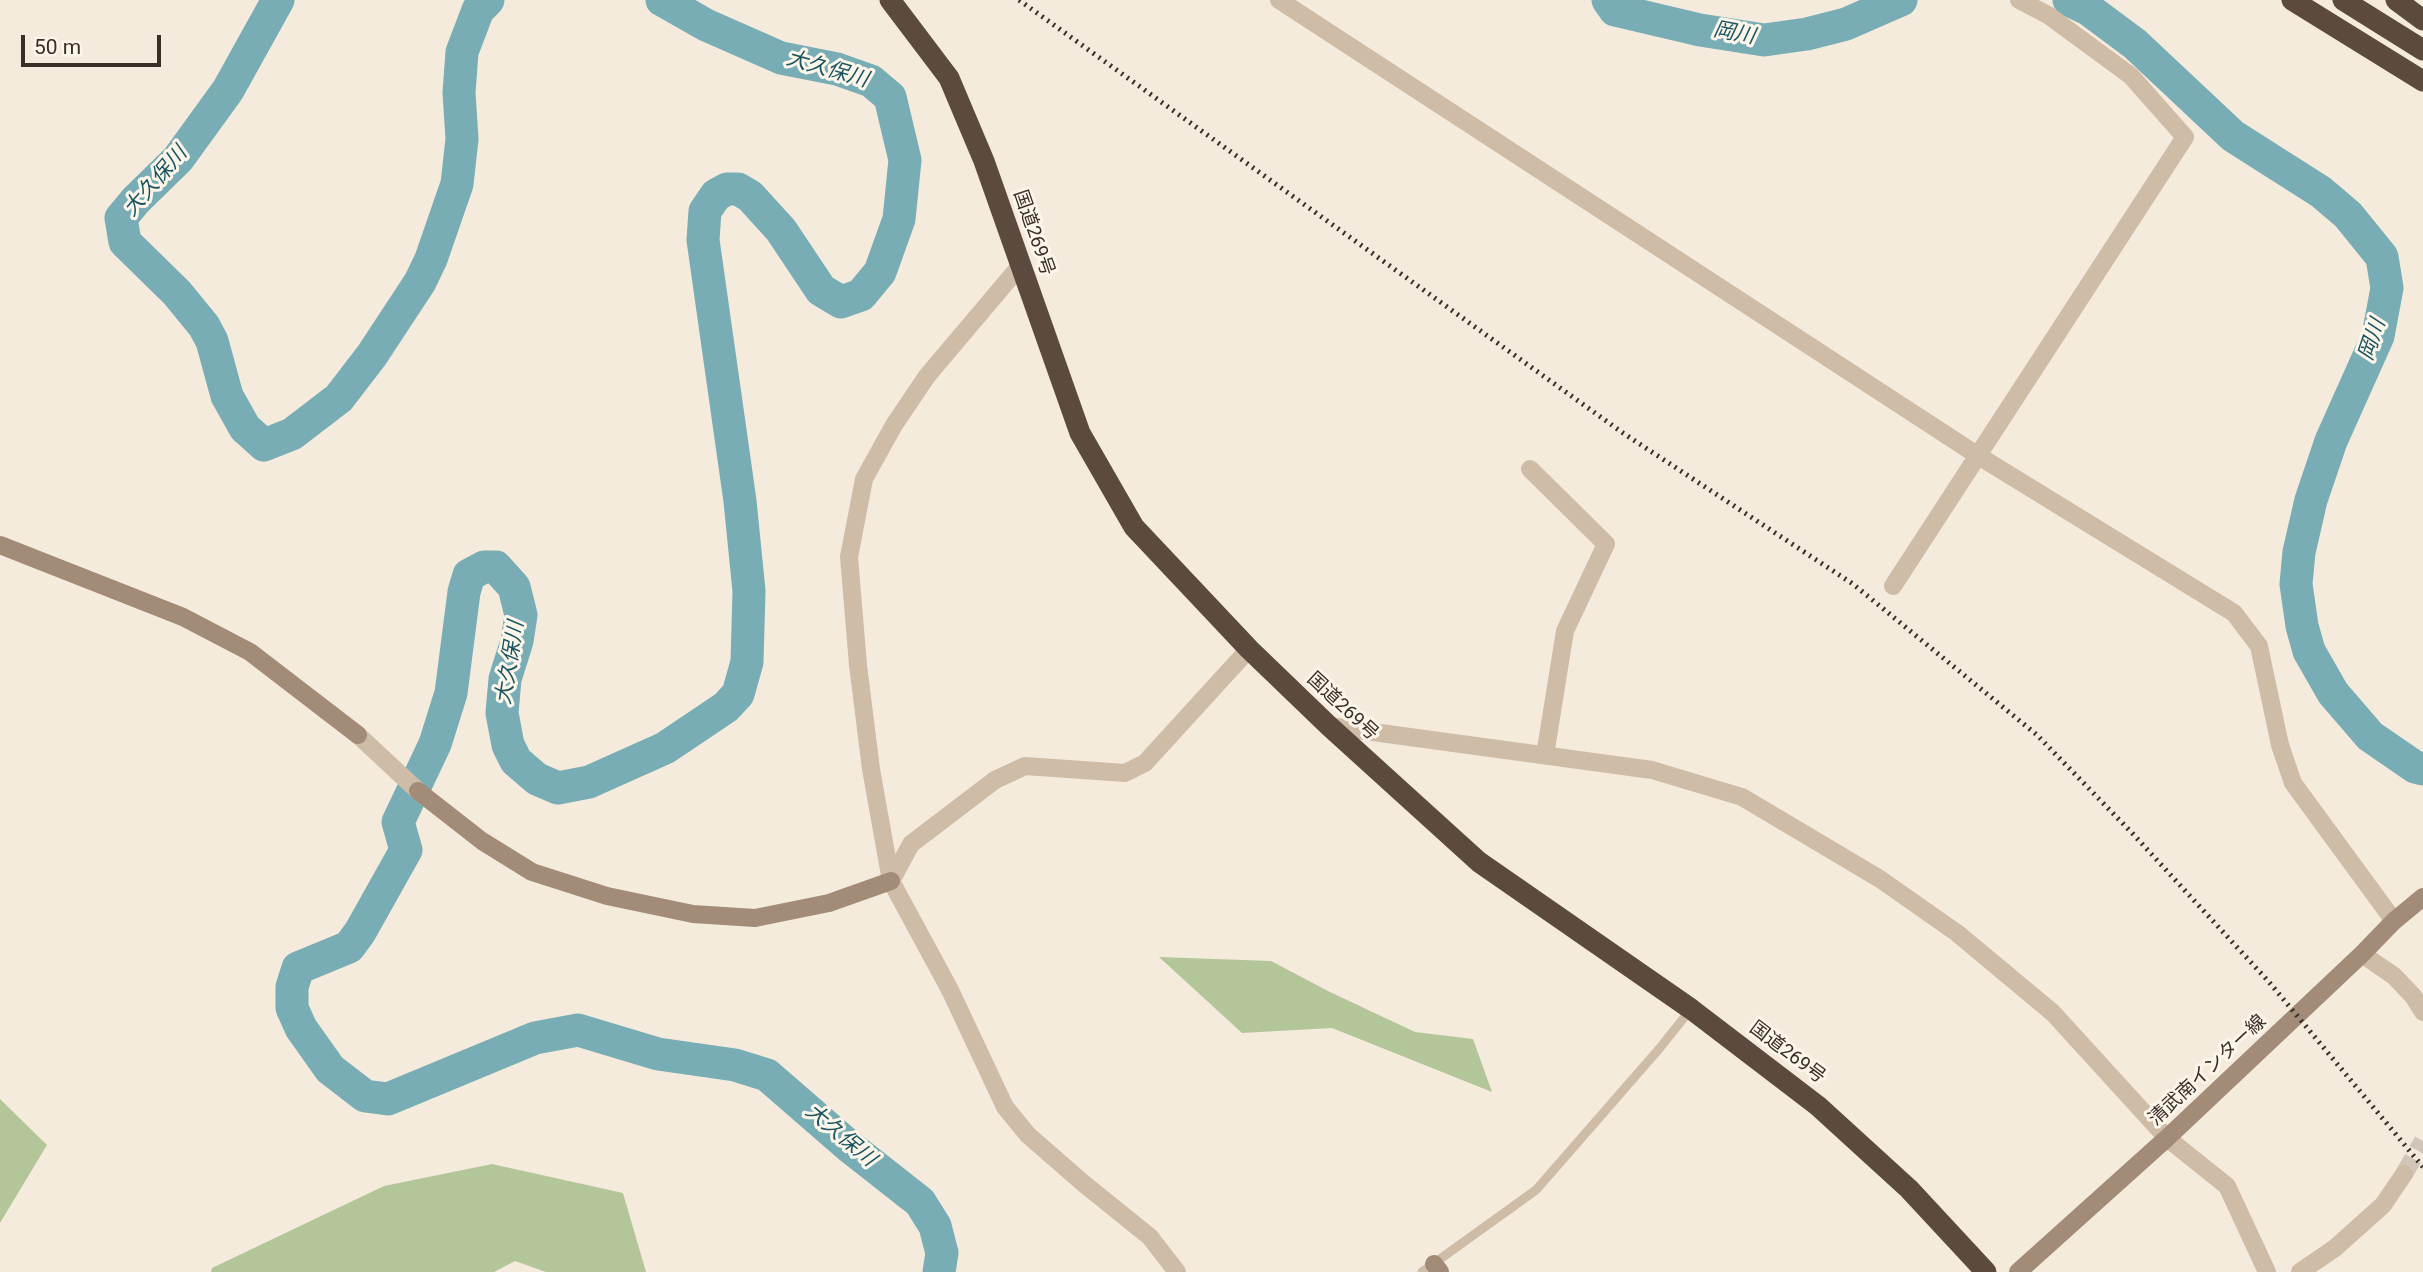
<!DOCTYPE html>
<html>
<head>
<meta charset="utf-8">
<style>
	body { margin:0 }
	#map { position:relative; width:2423px; height:1272px; overflow:hidden; background:#f5ebdc; font-family:Roboto,sans-serif }
	canvas { display:block }
	.scale { position:absolute; left:21px; top:35px; width:140px; height:32px; box-sizing:border-box; border:4px solid #3a2f28; border-top:0; padding-left:9px; font-size:21px; line-height:24px; white-space:nowrap; color:#3a2f28; -webkit-text-stroke:5px #fcf5e9; paint-order:stroke }
</style>
</head>
<body>
<div id="map">
<canvas width="2423" height="1272"></canvas>
<div class="scale">50 m</div>
</div>
<script>
const c = document.querySelector('canvas').getContext('2d');
c.lineJoin = 'round';
function fill(path, color) { c.fillStyle = color; c.fill(path, 'evenodd'); }
const toPath = rows => new Path2D(rows.map(r => 'M' + r).join(''));
function strokePath(path, color, width, dash) { c.strokeStyle = color; c.lineWidth = width; c.lineCap = dash ? 'butt' : 'round'; c.setLineDash(dash || []); c.stroke(path); }
function label(font, color, halo, rows, align = 'center') {
  c.font = font + ' Roboto,"Noto Sans JP",sans-serif'; c.lineWidth = 6; c.setLineDash([]); c.textBaseline = 'middle'; c.strokeStyle = halo; c.fillStyle = color; for (const [text, x, y, turn = 0] of rows) {
    c.save(); c.translate(x, y); c.rotate((+turn || 0) * Math.PI / 180); c.textAlign = isNaN(turn) ? turn : align; if (halo) c.strokeText(text, 0, 0); c.fillText(text, 0, 0); c.restore();
  }
}
fill(toPath([
	[1159,957,1271,961,1330,992,1415,1032,1473,1039,1492,1092,1332,1028,1242,1033],
	[0,1099,47,1145,0,1223],
	[492,1164,623,1193,646,1272,546,1272,515,1261,494,1272,211,1272,212,1268,384,1186]
]), '#b3c69a');
strokePath(toPath([
	[278,0,228,90,178,159,136,200,121,218,125,242,177,293,204,326,212,341,227,396,245,428,264,445,292,434,339,398,372,355,420,282,431,259,457,184,462,139,459,93,462,52,478,10,488,0],
	[662,0,706,25,781,58,837,69,871,81,890,97,905,160,899,219,880,272,861,295,841,302,821,290,781,230,750,196,738,189,727,189,716,195,705,211,703,240,740,501,749,591,747,662,738,694,726,707,665,748,589,782,558,788,537,779,516,761,508,745,502,713,505,679,517,641,521,615,514,587,496,567,484,567,469,575,464,592,451,693,435,744,398,822,406,850,360,932,349,947,298,968,292,987,292,1008,301,1028,330,1069,365,1096,388,1099,535,1038,578,1030,658,1054,735,1065,767,1075,850,1147,920,1202,935,1226,942,1253,939,1272],
	[1608,0,1615,10,1700,30,1764,40,1807,34,1846,24,1901,0],
	[2069,0,2088,9,2135,44,2233,136,2321,192,2348,215,2382,257,2387,288,2378,336,2331,441,2311,500,2299,552,2296,584,2302,626,2309,651,2333,693,2370,736,2415,767,2423,769]
]), '#78adb5', 33);
strokePath(toPath([
	[2404,1174,2423,1141]
]), '#d0c5b8', 18, [18, 9]);
strokePath(toPath([
	[1422,1272,1536,1190,1659,1049,1691,1009]
]), '#cebca6', 9);
strokePath(toPath([
	[1279,0,1977,455,2234,613,2259,646,2280,745,2293,783,2394,921],
	[1020,266,927,376,894,425,864,479,849,557,858,665,871,769,891,881,950,990,1005,1107,1028,1135,1083,1183,1150,1237,1177,1272],
	[1530,469,1606,544,1565,631,1545,755],
	[1893,586,2185,137,2131,76,2048,15,2019,0],
	[1329,726,1652,770,1742,797,1880,879,1957,933,2053,1013,2167,1138,2227,1186,2267,1272],
	[358,735,418,791],
	[891,881,911,844,995,780,1025,766,1125,773,1145,763,1249,649],
	[2362,954,2394,976,2413,996,2423,1012],
	[2300,1272,2335,1248,2383,1205,2404,1174]
]), '#cebca6', 18);
strokePath(toPath([
	[0,545,183,617,250,652,358,735],
	[418,791,482,841,532,872,607,896,693,914,755,918,829,903,891,881],
	[1434,1264,1440,1272],
	[2018,1272,2167,1138,2362,954,2394,921,2423,897]
]), '#a28b77', 18);
strokePath(toPath([
	[890,0,949,78,984,161,1080,433,1134,527,1249,649,1329,726,1479,862,1691,1009,1818,1106,1909,1189,1986,1272],
	[2292,0,2423,81],
	[2343,0,2423,50],
	[2396,0,2423,20]
]), '#5c4a3e', 21);
strokePath(toPath([
	[1019,0,1623,433,1853,584,2037,735,2133,834,2269,982,2423,1167]
]), '#3a2f28', 5, [2, 5]);
label('19px', '#3a2f28', '#fcf5e9', [
	["国道269号",1033,233,71],
	["国道269号",1342,707,43],
	["国道269号",1787,1053,37],
	["清武南インター線",2208,1071,-43]
]);
label('italic 21px', '#195560', '#fcf5e9', [
	["岡川",1734,34,11],
	["大久保川",827,70,16],
	["大久保川",156,182,-49],
	["岡川",2373,340,-71],
	["大久保川",511,663,-81],
	["大久保川",840,1136,40]
]);
</script>
</body>
</html>
